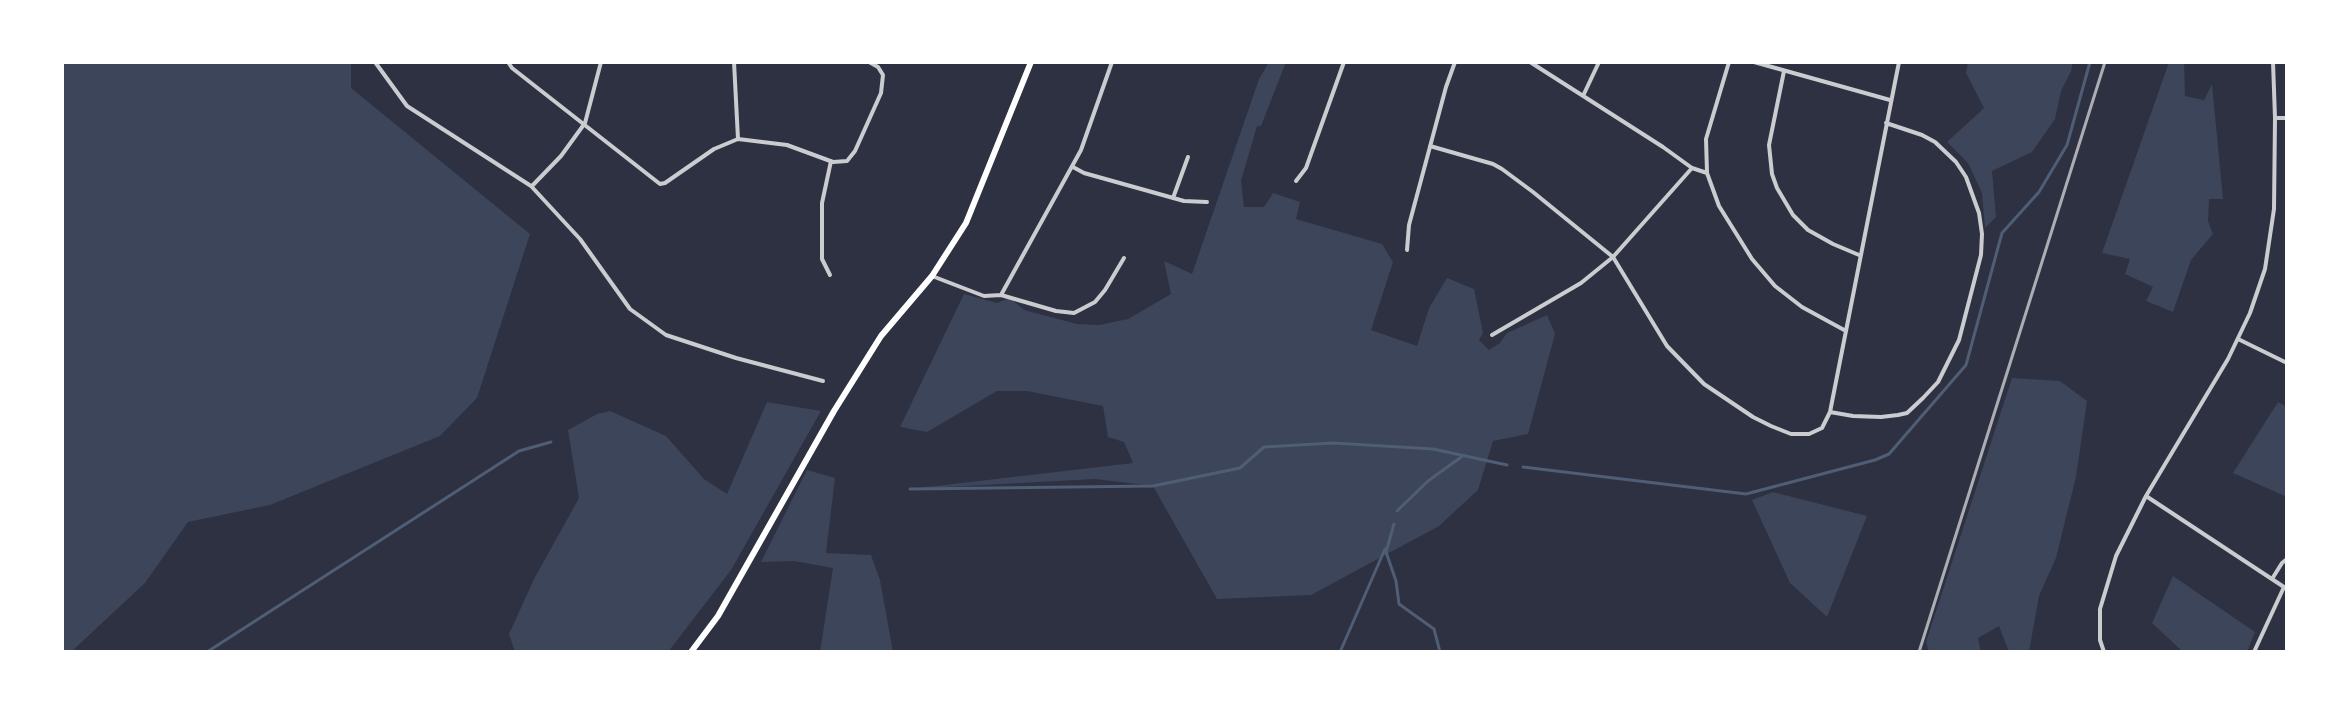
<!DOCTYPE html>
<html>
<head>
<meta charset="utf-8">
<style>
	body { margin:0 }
	#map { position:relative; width:2349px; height:714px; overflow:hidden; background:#2d3142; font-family:Cabin,sans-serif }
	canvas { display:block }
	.frame { position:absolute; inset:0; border:64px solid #fff; pointer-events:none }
</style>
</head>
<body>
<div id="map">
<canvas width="2349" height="714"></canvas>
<div class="frame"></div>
</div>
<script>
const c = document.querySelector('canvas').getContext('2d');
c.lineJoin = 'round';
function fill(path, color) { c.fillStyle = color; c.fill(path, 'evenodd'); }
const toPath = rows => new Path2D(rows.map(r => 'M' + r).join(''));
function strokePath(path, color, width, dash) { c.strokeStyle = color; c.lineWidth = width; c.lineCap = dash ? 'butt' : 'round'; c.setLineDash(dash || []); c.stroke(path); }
fill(toPath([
	[62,62,351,62,351,88,530,234,477,398,440,436,270,505,188,522,145,583,71,652,62,652],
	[1269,62,1286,62,1261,126,1257,126,1241,181,1244,207,1264,207,1273,193,1300,202,1296,219,1382,244,1393,262,1371,330,1417,346,1429,308,1447,278,1474,289,1483,333,1479,340,1489,350,1500,343,1507,333,1547,315,1555,334,1528,434,1493,441,1478,490,1439,526,1311,595,1217,599,1153,486,1095,479,910,489,1133,463,1124,442,1108,437,1103,406,1027,391,997,391,927,432,900,427,964,294,997,303,1010,298,1024,310,1077,324,1099,325,1128,319,1171,294,1164,261,1192,274,1259,79],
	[1968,62,2073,62,2071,71,2061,91,2055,119,2032,152,1992,171,1996,217,1985,228,1982,193,1968,163,1947,142,1984,108,1966,73],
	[2169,62,2184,62,2185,96,2204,100,2212,84,2223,199,2209,199,2208,221,2213,234,2191,260,2173,312,2146,301,2153,287,2125,274,2130,259,2102,253],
	[2012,378,2060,381,2087,401,2076,477,2056,558,2039,596,2029,652,2009,652,1999,626,1978,638,1981,652,1929,652,1926,642],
	[767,402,821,411,731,570,668,652,515,652,509,634,534,579,579,498,568,430,597,414,610,411,666,436,704,479,727,494],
	[2278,402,2287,407,2287,497,2233,473],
	[807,470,835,478,826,553,871,555,880,580,893,652,820,652,833,568,794,561,761,562],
	[1773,492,1867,516,1827,617,1790,583,1752,500],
	[2173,576,2255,632,2247,652,2183,652,2152,623]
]), '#3c4559');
strokePath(toPath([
	[1523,467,1746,494,1875,460,1889,454,1966,365,2002,233,2039,192,2067,145,2090,62],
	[910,489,1153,486,1240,468,1264,447,1333,443,1433,449,1507,465],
	[1397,511,1428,481,1464,455],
	[1394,524,1386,552,1396,581,1399,604,1434,629,1440,652],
	[207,652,519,451,551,442],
	[1340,652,1385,549]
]), '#4f5d75', 3);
strokePath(toPath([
	[375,62,407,106,531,186,580,239,630,309,666,335,736,358,823,381],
	[508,62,512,68,660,184,665,183,714,149,738,139,787,145,833,162,847,161,855,151,881,93,883,75,878,67,869,62],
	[734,62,738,139],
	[1530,62,1663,147,1692,168,1707,173,1719,206,1752,259,1775,286,1802,307,1846,331],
	[1754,62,1890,100],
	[1784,71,1769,145,1772,174,1777,188,1793,215,1808,230,1833,244,1859,255],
	[1583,96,1599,62],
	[2275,118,2287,118],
	[1430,146,1493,164,1502,169,1533,192,1613,257,1667,346,1704,384,1753,417,1771,426,1791,434,1809,434,1822,428,1830,412,1899,62],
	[1073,167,1084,173,1184,201,1207,202],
	[1707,172,1706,139,1729,62],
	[1296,181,1306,168,1344,62],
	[532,186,561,156,585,123,601,62],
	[1173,198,1188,157],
	[1407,250,1409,225,1446,87,1455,62],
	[830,275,822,259,822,203,831,161],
	[932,276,984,296,1001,295,1056,311,1074,313,1095,302,1105,290,1124,258],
	[1001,295,1081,150,1112,62],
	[1492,335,1581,283,1613,257,1692,168],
	[2238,339,2287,363],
	[1830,412,1853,416,1881,417,1898,415,1907,413,1923,398,1938,382,1959,340,1981,255,1982,234,1979,213,1966,177,1956,162,1935,142,1922,135,1886,123],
	[2146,496,2287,589],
	[2272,579,2282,563,2287,559],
	[2104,652,2100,640,2100,609,2116,556,2146,496,2228,359,2250,313,2265,269,2274,209,2275,118,2273,62],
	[2254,652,2284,587]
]), '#caccd0', 4);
strokePath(toPath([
	[691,652,718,616,834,411,881,336,932,276,966,223,1031,62]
]), '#fff', 6);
strokePath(toPath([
	[1919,652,2105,62]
]), '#abadb3', 3);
</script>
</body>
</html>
